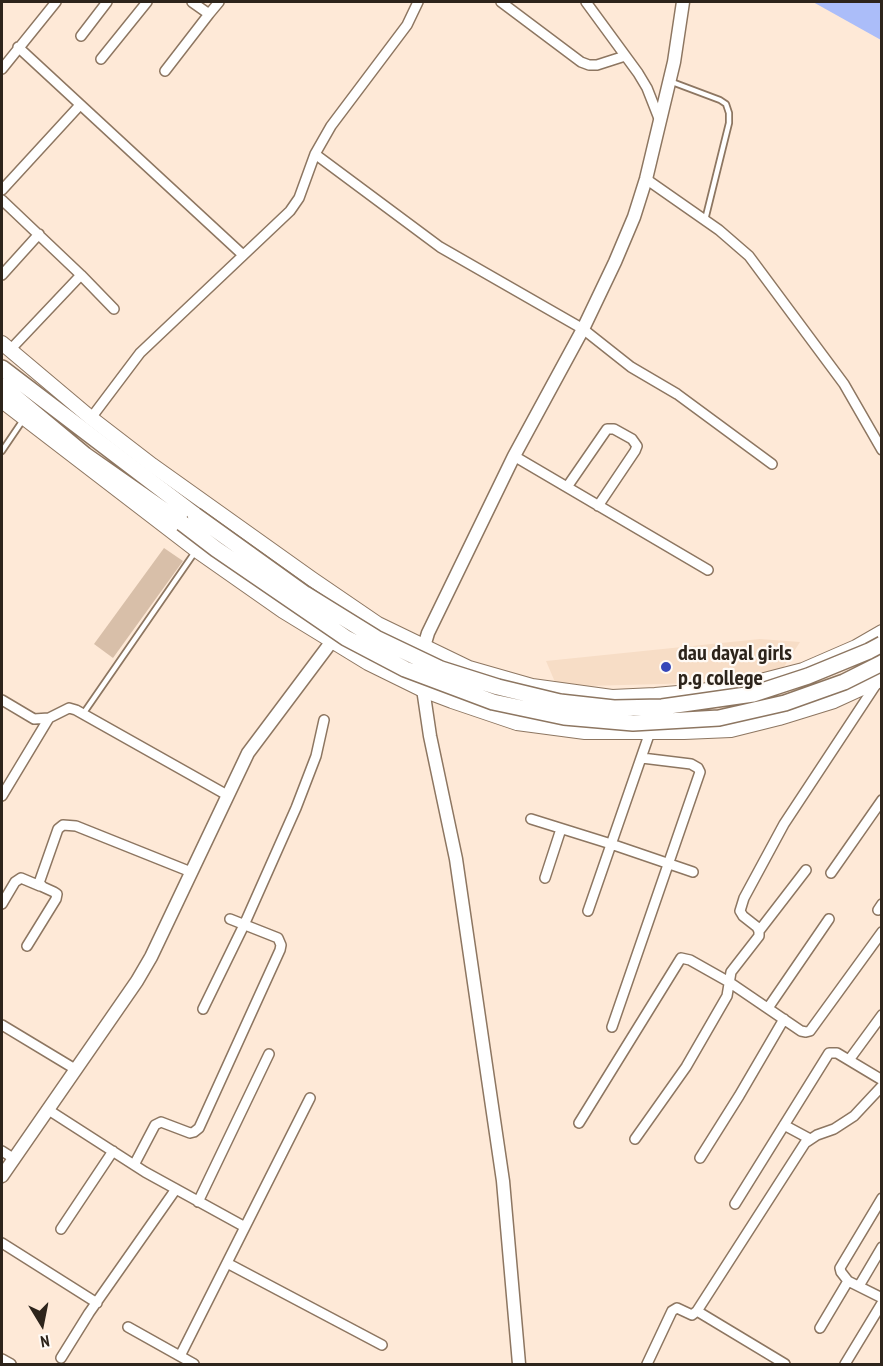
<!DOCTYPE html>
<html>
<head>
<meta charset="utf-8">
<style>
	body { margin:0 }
	#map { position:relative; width:883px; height:1366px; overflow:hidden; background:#fee9d7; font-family:"PT Sans Narrow",sans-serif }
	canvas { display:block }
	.frame { position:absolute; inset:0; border:3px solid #2d241b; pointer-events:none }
	.north { position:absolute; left:12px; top:1294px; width:60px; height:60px; -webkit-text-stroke:4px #fffaf5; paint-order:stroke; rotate:170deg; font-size:16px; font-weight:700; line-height:24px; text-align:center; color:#2d241b }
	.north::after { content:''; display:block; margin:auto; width:21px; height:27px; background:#2d241b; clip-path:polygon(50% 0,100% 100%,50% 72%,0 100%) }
</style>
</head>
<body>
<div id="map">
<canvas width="883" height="1366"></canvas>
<div class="frame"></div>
<div class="north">N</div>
</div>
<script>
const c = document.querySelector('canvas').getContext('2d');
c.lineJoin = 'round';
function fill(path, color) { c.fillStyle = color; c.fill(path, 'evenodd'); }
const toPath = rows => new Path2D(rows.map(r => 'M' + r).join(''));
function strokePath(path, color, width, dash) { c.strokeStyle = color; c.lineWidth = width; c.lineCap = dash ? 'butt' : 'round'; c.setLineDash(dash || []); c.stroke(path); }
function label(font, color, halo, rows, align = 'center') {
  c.font = font + ' "PT Sans Narrow",sans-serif'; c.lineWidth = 4.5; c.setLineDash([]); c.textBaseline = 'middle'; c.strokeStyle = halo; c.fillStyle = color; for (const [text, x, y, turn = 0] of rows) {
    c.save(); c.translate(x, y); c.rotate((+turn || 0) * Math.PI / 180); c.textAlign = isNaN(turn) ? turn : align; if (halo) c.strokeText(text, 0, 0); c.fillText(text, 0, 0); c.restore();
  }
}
fill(toPath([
	[760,639,800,642,780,673,698,683,586,686,574,706,558,689,546,661]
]), '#f7ddc6');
fill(toPath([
	[813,2,881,2,881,40]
]), '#abbdf9');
fill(toPath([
	[164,548,183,561,113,658,94,644]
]), '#d8bfa9');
const service = toPath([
	[672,82,720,100,726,104,729,113,729,123,705,220],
	[2,451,23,420],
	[83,714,195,552]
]);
const minor = toPath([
	[192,2,209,14,219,2],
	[501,2,581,62,589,65,597,65,625,56],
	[586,2,638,73,647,88,660,121],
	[81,36,107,2],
	[18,47,243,255],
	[101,59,147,2],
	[2,69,56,2],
	[165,71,209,14],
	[315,154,440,247,583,329,631,367,677,394,772,464],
	[646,179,719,230,749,256,844,384,882,450],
	[2,190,80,105],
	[2,200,81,275,114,309],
	[2,275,39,234],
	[10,350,81,275],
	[91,418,140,353,290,211,299,198,315,154,331,126,407,25,418,2],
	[514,456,708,570],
	[567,487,607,429,614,429,632,439,637,446,635,451,598,506],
	[2,700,34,719,49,718,69,708,76,710,227,795],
	[2,796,49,718],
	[531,819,611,844,693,872],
	[831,873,882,800],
	[545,878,561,829],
	[2,904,15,882,21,878,40,886],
	[878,910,882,904],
	[588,911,650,732],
	[759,931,806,870],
	[27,946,56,899,57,894,54,892,43,887,39,883,58,829,63,825,76,826,191,872],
	[768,1008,829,919],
	[203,1009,244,925,296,808,316,756,324,720],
	[2,1025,75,1069],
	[612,1027,700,772,698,768,691,764,642,758],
	[849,1060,882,1015],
	[47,1109,145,1172,245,1227],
	[579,1123,681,958,690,960,729,982,801,1031,806,1032,810,1031,882,932],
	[784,1125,810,1139],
	[635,1139,686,1067,727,996,731,972,759,936,759,931,757,927,743,916,740,911,744,898,784,824,877,683],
	[2,1151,13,1158],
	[700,1158,739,1096,784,1019],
	[134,1165,155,1125,161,1122,190,1133,194,1132,199,1128,280,950,281,945,278,938,230,919],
	[882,1198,840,1268,841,1272,848,1281,882,1298],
	[198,1202,269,1054],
	[735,1204,829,1053,837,1053,882,1080],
	[61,1229,113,1151],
	[2,1243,97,1303],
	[227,1263,382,1345],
	[859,1286,882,1247],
	[697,1311,785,1364],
	[128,1327,194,1364],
	[820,1328,848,1281],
	[180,1356,310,1098],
	[61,1358,89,1313,176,1189],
	[2,1359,11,1364],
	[647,1364,672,1311,677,1308,692,1315,697,1311,805,1143,817,1135,834,1129,854,1116,882,1086],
	[845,1364,882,1303]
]);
const tertiary = toPath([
	[422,653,428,633,514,456,583,329,615,262,634,217,646,179,674,62,683,2],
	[422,682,430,736,456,859,488,1079,503,1181,519,1364],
	[2,1176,137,981,151,957,248,753,332,641]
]);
const secondary = toPath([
	[2,343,91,418,152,465,312,579,378,624,469,668,532,686,612,697,655,695,701,691,749,684,803,670,856,647,882,632],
	[2,401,196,550,283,611,368,663,423,690,452,701,517,723,585,732,684,732,731,730,779,718,834,701,882,679]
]);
const primary = toPath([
	[2,368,195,515],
	[2,386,85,455,182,523]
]);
strokePath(service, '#8d7661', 8);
strokePath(minor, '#8d7661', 12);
strokePath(tertiary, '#8d7661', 15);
strokePath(secondary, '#8d7661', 16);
strokePath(primary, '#8d7661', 18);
strokePath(service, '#fff', 4.5);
strokePath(minor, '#fff', 9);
strokePath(tertiary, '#fff', 12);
strokePath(secondary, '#fff', 14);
strokePath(primary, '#fff', 15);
const primaryBridge = toPath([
	[195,515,305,594,376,638,441,669,498,687,560,702,614,708,662,707,753,694,808,676,869,651,882,644],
	[182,523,216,549,346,638,405,669,493,702,564,717,633,723,719,718,785,703,844,682,882,663]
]);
strokePath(primaryBridge, '#8d7661', 18, []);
strokePath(primaryBridge, '#fff', 15);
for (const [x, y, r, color] of [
	[666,667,6,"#3546b9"]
]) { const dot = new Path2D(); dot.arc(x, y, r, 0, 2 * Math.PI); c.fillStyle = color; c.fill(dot); strokePath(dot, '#fffaf5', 2); }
label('bold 22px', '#2d241b', '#fffaf5', [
	["dau dayal girls",678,654],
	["p.g college",678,679]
], 'left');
</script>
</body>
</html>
